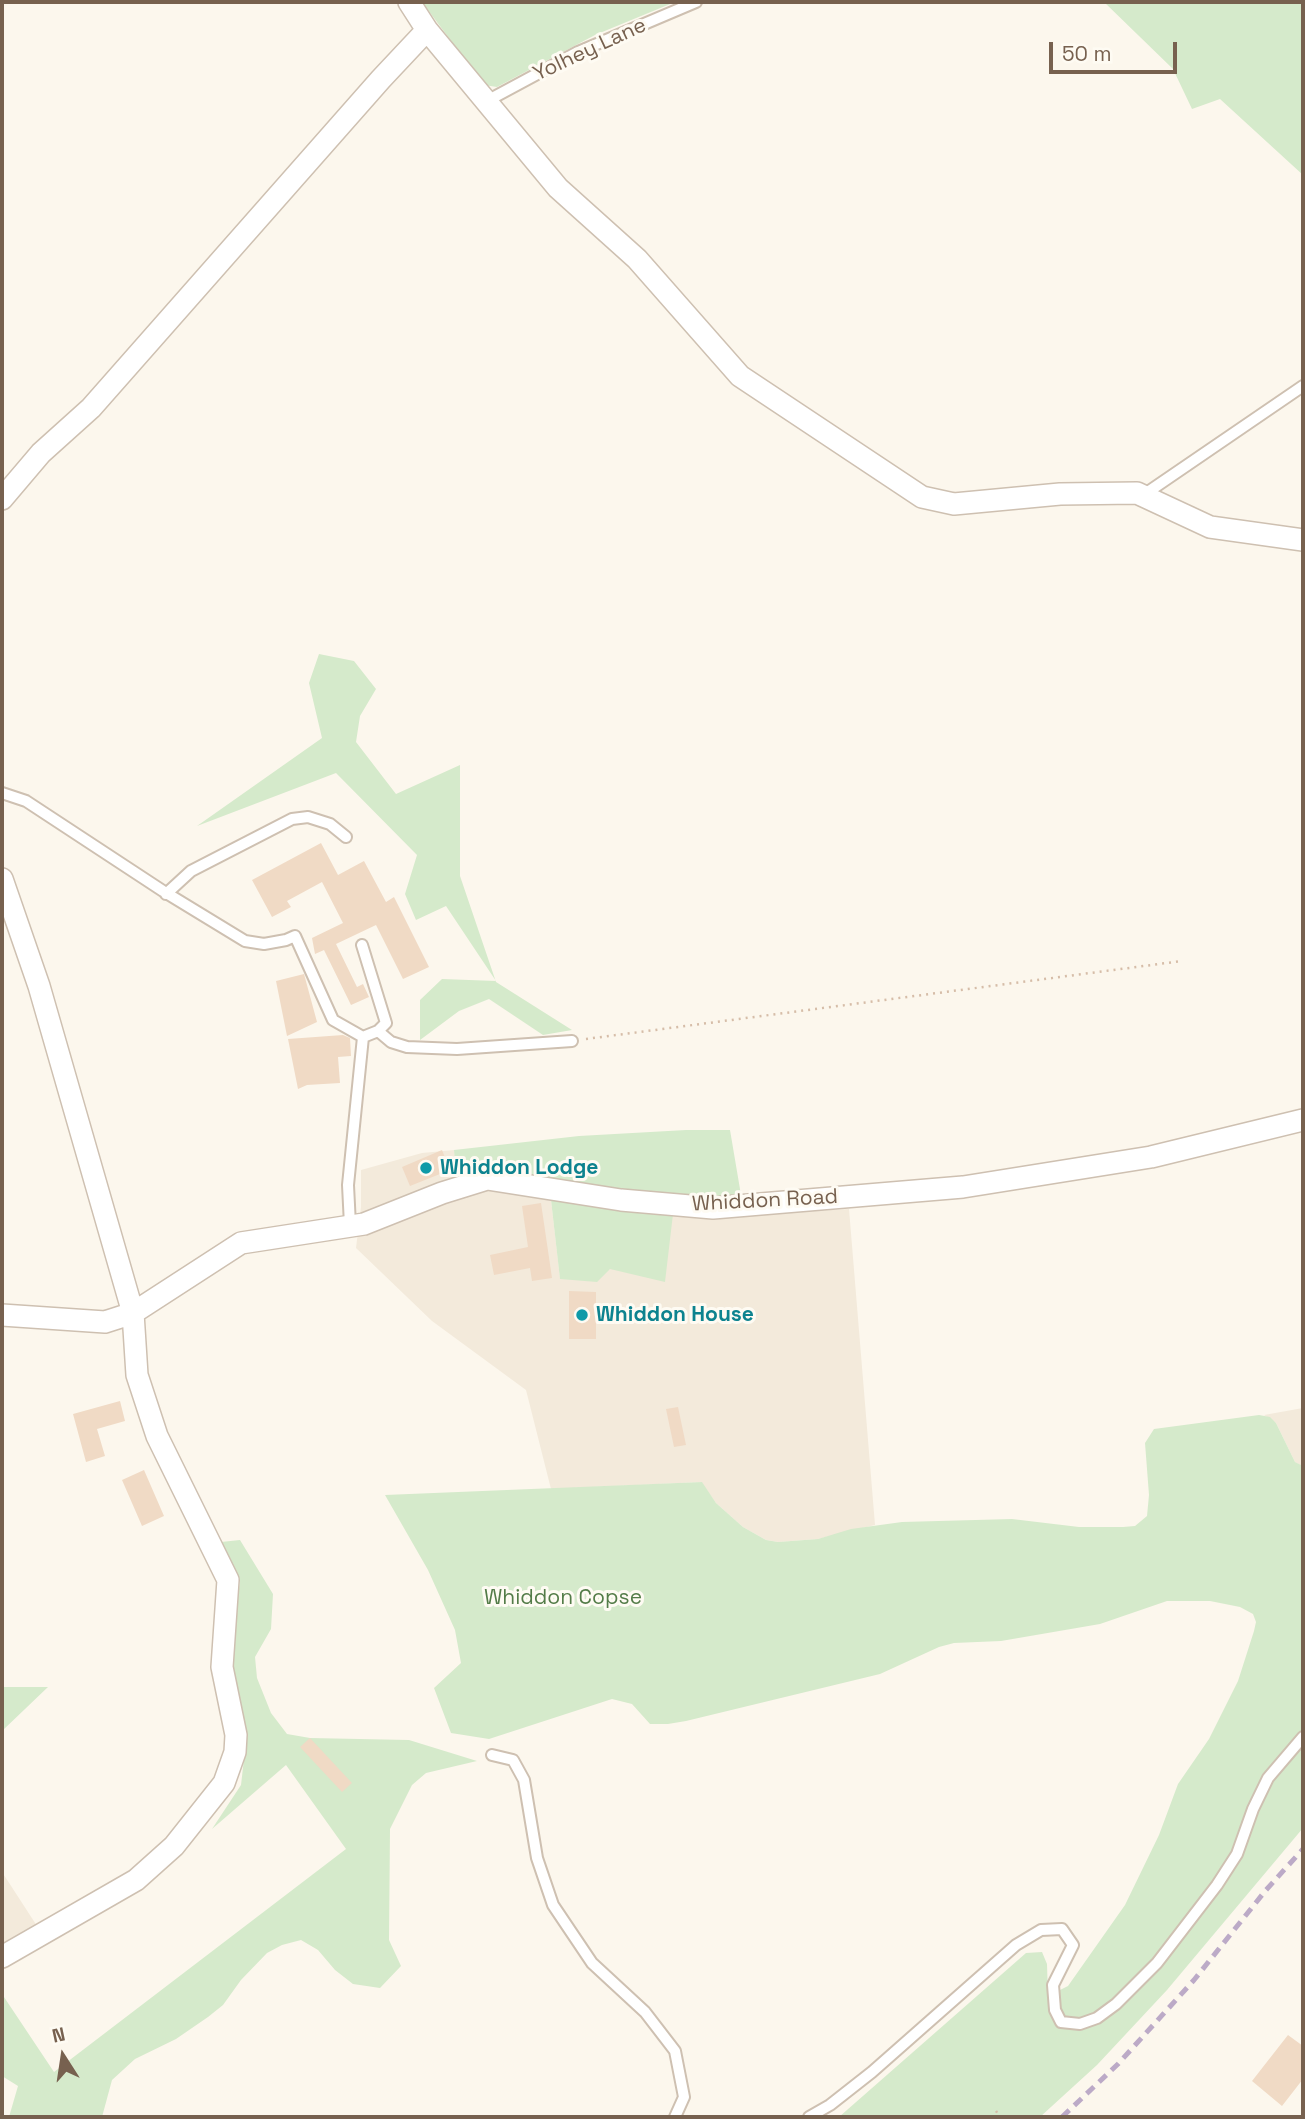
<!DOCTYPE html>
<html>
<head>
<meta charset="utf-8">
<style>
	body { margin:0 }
	#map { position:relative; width:1305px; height:2119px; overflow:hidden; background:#fcf7ed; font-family:"Space Grotesk",sans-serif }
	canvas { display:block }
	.frame { position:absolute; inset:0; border:4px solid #77614f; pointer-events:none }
	.north { position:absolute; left:28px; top:2021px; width:70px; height:70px; -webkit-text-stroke:5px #fefbf3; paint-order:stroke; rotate:348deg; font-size:19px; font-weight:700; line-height:28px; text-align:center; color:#77614f }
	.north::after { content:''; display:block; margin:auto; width:24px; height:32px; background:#77614f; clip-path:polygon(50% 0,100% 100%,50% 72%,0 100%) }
	.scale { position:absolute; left:1049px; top:42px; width:128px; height:32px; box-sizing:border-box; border:4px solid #77614f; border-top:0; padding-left:9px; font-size:21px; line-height:24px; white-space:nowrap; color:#77614f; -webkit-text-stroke:5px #fefbf3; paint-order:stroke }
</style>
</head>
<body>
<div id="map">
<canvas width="1305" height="2119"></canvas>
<div class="frame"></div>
<div class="north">N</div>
<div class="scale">50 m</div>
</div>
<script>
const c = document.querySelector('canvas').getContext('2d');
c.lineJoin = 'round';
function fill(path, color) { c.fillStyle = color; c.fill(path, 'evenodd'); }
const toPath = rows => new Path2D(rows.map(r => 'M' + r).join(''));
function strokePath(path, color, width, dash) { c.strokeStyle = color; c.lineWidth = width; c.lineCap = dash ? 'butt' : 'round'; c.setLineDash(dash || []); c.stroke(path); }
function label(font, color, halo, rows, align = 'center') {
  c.font = font + ' "Space Grotesk",sans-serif'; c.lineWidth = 6; c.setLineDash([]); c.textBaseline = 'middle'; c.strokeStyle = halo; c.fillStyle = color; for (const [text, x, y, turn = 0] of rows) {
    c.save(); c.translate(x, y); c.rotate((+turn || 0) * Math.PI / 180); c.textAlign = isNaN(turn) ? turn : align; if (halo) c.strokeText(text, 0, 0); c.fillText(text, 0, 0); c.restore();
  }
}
fill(toPath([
	[454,1150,457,1177,487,1176,551,1200,560,1278,610,1269,673,1214,704,1217,849,1209,875,1525,818,1539,778,1542,766,1540,743,1527,716,1503,701,1482,551,1489,526,1390,432,1321,356,1248,361,1207,361,1170,422,1153],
	[1303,1408,1303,1466,1302,1466,1295,1462,1276,1423,1264,1415],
	[2,1872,39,1929,2,1950]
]), '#f3eadb');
fill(toPath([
	[422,2,675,2,595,35,497,87,484,85],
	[1104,2,1303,2,1303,175,1220,99,1192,109,1173,69],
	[319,654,354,661,376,689,360,716,356,742,396,794,460,765,460,876,496,982,572,1030,543,1035,489,999,459,1011,420,1040,420,1000,442,979,496,981,446,906,416,920,405,894,417,855,336,773,197,826,322,738,309,683],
	[686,1130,730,1130,741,1195,689,1200,487,1176,456,1177,454,1150,579,1136],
	[551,1200,673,1214,665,1282,610,1269,597,1282,560,1279],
	[1259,1415,1270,1417,1276,1423,1295,1462,1303,1466,1303,1828,1167,1990,1097,2065,1040,2117,839,2117,1026,1953,1042,1952,1047,1964,1048,1996,1068,1986,1125,1905,1159,1835,1178,1784,1209,1739,1238,1681,1254,1631,1256,1622,1253,1614,1240,1607,1210,1601,1167,1601,1100,1624,1001,1641,954,1643,939,1647,880,1674,686,1721,668,1724,650,1724,632,1704,612,1699,489,1739,451,1733,434,1688,461,1663,455,1630,428,1570,385,1495,702,1482,716,1503,743,1527,766,1540,778,1542,818,1539,851,1529,902,1522,1012,1519,1079,1527,1123,1527,1135,1526,1147,1516,1149,1495,1145,1443,1154,1429],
	[240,1540,273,1594,271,1629,255,1657,257,1678,271,1713,287,1734,310,1738,409,1740,477,1761,426,1773,412,1785,390,1829,389,1940,401,1966,380,1988,353,1984,335,1970,318,1950,301,1940,282,1945,267,1953,241,1980,223,2005,208,2017,176,2039,135,2059,112,2080,102,2117,9,2117,18,2086,2,2076,2,1994,54,2072,346,1849,286,1765,212,1829,241,1785,244,1759,243,1733,229,1656,240,1582,221,1542],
	[2,1687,48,1687,2,1731]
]), '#d5eacb');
fill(toPath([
	[321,843,338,875,364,861,386,902,394,897,429,967,403,979,376,925,336,944,357,987,363,984,369,997,351,1005,324,950,315,954,312,938,343,923,322,882,287,901,291,907,272,917,252,880],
	[304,974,317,1022,287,1036,276,981],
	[343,1035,350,1038,351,1056,338,1057,340,1083,307,1085,298,1089,288,1039],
	[442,1150,450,1170,410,1186,402,1167],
	[541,1203,552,1278,532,1281,530,1268,494,1275,490,1255,528,1247,522,1206],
	[569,1291,596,1292,596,1339,569,1339],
	[120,1401,125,1421,97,1429,105,1456,86,1462,73,1414],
	[678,1407,686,1445,674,1447,666,1409],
	[144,1470,164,1516,142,1526,122,1480],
	[310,1738,352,1783,342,1792,300,1747],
	[1288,2035,1303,2046,1303,2079,1282,2106,1252,2081]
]), '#f0dac5');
const lane = toPath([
	[485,102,578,52,696,2],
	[1142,496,1303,386],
	[2,793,26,801,163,891,245,941,264,944,286,940,295,936,333,1020,363,1037],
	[166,894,191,871,292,819,308,817,330,824,346,837],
	[378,1031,391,1042,407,1047,457,1049,572,1041],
	[350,1225,348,1185,363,1037,378,1031,386,1023,362,945],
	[492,1755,513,1760,524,1780,537,1858,553,1905,592,1963,645,2012,675,2051,684,2097,675,2117],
	[809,2117,830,2105,872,2072,1016,1945,1041,1930,1062,1929,1073,1945,1053,1985,1055,2010,1061,2022,1080,2024,1097,2018,1116,2004,1157,1963,1217,1885,1237,1854,1253,1809,1268,1778,1303,1737]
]);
const street = toPath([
	[409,2,427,30,558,188,637,259,740,376,922,497,954,504,1060,494,1137,493,1210,527,1303,540],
	[2,499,41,453,91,408,381,79,427,30],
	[2,879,39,986,133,1313,137,1375,157,1436,228,1580,222,1667,236,1735,235,1752,224,1783,174,1846,136,1880,2,1957],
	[2,1315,105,1322,133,1313,241,1243,364,1224,442,1193,487,1179,621,1200,713,1208,963,1187,1151,1157,1303,1120]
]);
strokePath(lane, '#cec0b1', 14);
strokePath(street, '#cec0b1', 24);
strokePath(toPath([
	[586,1039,1182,961],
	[996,2111,1000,2117]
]), '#d6bda8', 2.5, [2, 5]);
strokePath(lane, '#fff', 10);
strokePath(street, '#fff', 21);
strokePath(toPath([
	[1062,2117,1118,2064,1194,1980,1266,1890,1303,1849]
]), '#bcaac7', 5, [10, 7]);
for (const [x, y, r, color] of [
	[426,1168,7,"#0f9aa8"],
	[582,1315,7,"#0f9aa8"]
]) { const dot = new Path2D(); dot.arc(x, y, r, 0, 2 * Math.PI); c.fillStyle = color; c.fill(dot); strokePath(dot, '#fefbf3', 2.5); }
label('21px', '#77614f', '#fefbf3', [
	["Yolhey Lane",590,50,-25],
	["Whiddon Road",765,1201,-3]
]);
label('bold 21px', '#0d838f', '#fefbf3', [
	["Whiddon Lodge",440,1168],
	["Whiddon House",596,1315]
], 'left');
label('21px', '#537c48', '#fefbf3', [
	["Whiddon Copse",563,1598]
]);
</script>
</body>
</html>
